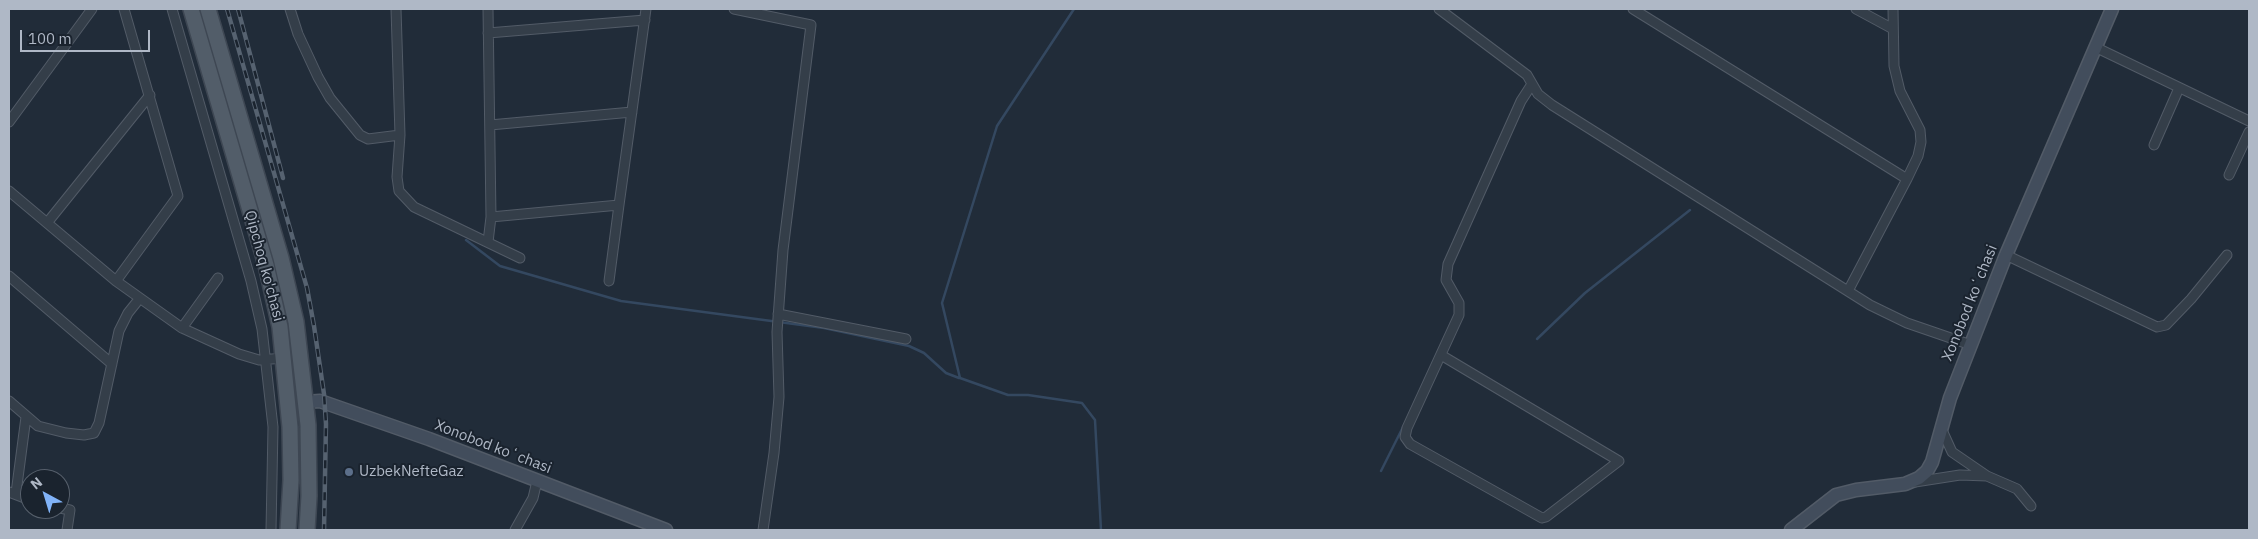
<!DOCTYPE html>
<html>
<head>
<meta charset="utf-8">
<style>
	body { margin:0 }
	#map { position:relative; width:2258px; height:539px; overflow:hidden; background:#212c39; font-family:"IBM Plex Sans",sans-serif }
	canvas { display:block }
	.frame { position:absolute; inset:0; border:10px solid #afb8c6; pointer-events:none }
	.north { position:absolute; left:20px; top:469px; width:50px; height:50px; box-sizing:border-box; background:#1a232e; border:1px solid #565f6b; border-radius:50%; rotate:321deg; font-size:14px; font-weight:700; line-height:20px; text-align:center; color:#afb8c6 }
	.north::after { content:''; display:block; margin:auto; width:18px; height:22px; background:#81b3f8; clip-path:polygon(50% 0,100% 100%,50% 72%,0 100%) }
	.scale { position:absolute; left:20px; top:30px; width:130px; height:22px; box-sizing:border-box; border:2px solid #afb8c6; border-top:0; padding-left:6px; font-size:15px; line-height:18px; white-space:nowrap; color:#afb8c6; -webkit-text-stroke:4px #1a232e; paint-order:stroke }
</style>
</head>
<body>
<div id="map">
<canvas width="2258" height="539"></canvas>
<div class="frame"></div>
<div class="north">N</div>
<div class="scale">100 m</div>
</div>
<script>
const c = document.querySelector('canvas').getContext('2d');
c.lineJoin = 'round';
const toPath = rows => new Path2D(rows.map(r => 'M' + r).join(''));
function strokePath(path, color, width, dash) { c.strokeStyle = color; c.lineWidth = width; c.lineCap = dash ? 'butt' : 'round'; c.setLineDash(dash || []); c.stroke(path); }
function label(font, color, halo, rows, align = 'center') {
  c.font = font + ' "IBM Plex Sans",sans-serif'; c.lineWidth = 4; c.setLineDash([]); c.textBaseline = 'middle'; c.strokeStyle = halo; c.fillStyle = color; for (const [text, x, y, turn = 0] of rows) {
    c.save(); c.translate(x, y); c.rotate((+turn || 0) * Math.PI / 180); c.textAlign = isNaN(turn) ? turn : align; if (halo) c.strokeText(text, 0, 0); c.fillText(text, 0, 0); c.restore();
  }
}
strokePath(toPath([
	[1074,9,997,126,942,303,960,378,1008,395,1028,395,1082,403,1095,420,1101,530],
	[466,240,500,266,621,301,824,328,909,346,924,353,946,373,959,378],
	[1537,339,1585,293,1690,210],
	[1381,471,1403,427]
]), '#344860', 2.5);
const minor = toPath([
	[172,9,251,281,262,329,273,427,271,530],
	[290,9,298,34,318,77,330,98,360,135,368,139,400,135],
	[396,9,400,135,397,177,399,191,414,207,520,258],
	[734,9,811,25,783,250,777,332,779,397,774,453,763,530],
	[1439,9,1527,75,1538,94,1552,105,1870,305,1907,323,1971,345],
	[1633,9,1907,179],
	[1856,9,1893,29],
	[488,33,645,20],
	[2095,47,2249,121],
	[9,122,92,9],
	[490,125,632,112],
	[2154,145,2179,88],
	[2229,175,2249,132],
	[9,191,116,281,182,328,239,354,259,360,284,358],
	[491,217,619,205,646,9],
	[47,223,150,95],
	[488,242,491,217,488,9],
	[2006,255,2157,327,2166,325,2191,299,2227,255],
	[9,276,112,364],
	[116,281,178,196,124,9],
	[609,281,619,205],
	[1848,291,1907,179,1918,156,1921,142,1920,130,1900,91,1894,66,1893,9],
	[778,314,906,339],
	[182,328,218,278],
	[1441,355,1619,461,1546,517,1542,518,1410,444,1405,437,1407,428,1459,315,1459,303,1446,280,1448,264,1521,101,1532,84],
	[9,401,38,426,66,433,84,435,94,433,99,423,119,331,128,313,140,298],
	[1987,476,2017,489,2031,506],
	[1915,482,1960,475,1987,476,1952,452,1942,430],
	[9,492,30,500],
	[16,493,26,417],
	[60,508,70,510,67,530],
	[515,530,533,498,537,481]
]);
const secondary = toPath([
	[306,402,320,401,429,439,666,530],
	[1791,530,1836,495,1856,490,1905,484,1919,478,1927,471,1932,462,1950,398,2006,255,2112,9]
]);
const primary = toPath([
	[191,9,266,265,280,327,290,427,291,480,288,530],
	[208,9,281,258,296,322,308,425,309,496,307,530]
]);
strokePath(minor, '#525b67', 11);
strokePath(secondary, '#525b67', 15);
strokePath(primary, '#3e4753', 18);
strokePath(minor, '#343e49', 9);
strokePath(secondary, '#424d5c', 12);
strokePath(primary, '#525d69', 15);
const rail = toPath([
	[227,9,307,288,314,326,324,394,326,424,324,530],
	[238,9,283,178]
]);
strokePath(rail, '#566270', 4.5);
strokePath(rail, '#1a232e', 2.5, [8]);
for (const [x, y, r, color] of [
	[349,472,5,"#5c6f8a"]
]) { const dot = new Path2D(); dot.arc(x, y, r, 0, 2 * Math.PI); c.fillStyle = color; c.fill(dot); strokePath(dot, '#1a232e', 2); }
label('15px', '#afb8c6', '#1a232e', [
	["Qipchoq ko'chasi",264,266,75],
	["Xonobod koʻchasi",1970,303,-68],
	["Xonobod koʻchasi",493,447,21]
]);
label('15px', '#afb8c6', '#1a232e', [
	["UzbekNefteGaz",359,472]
], 'left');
</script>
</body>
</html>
